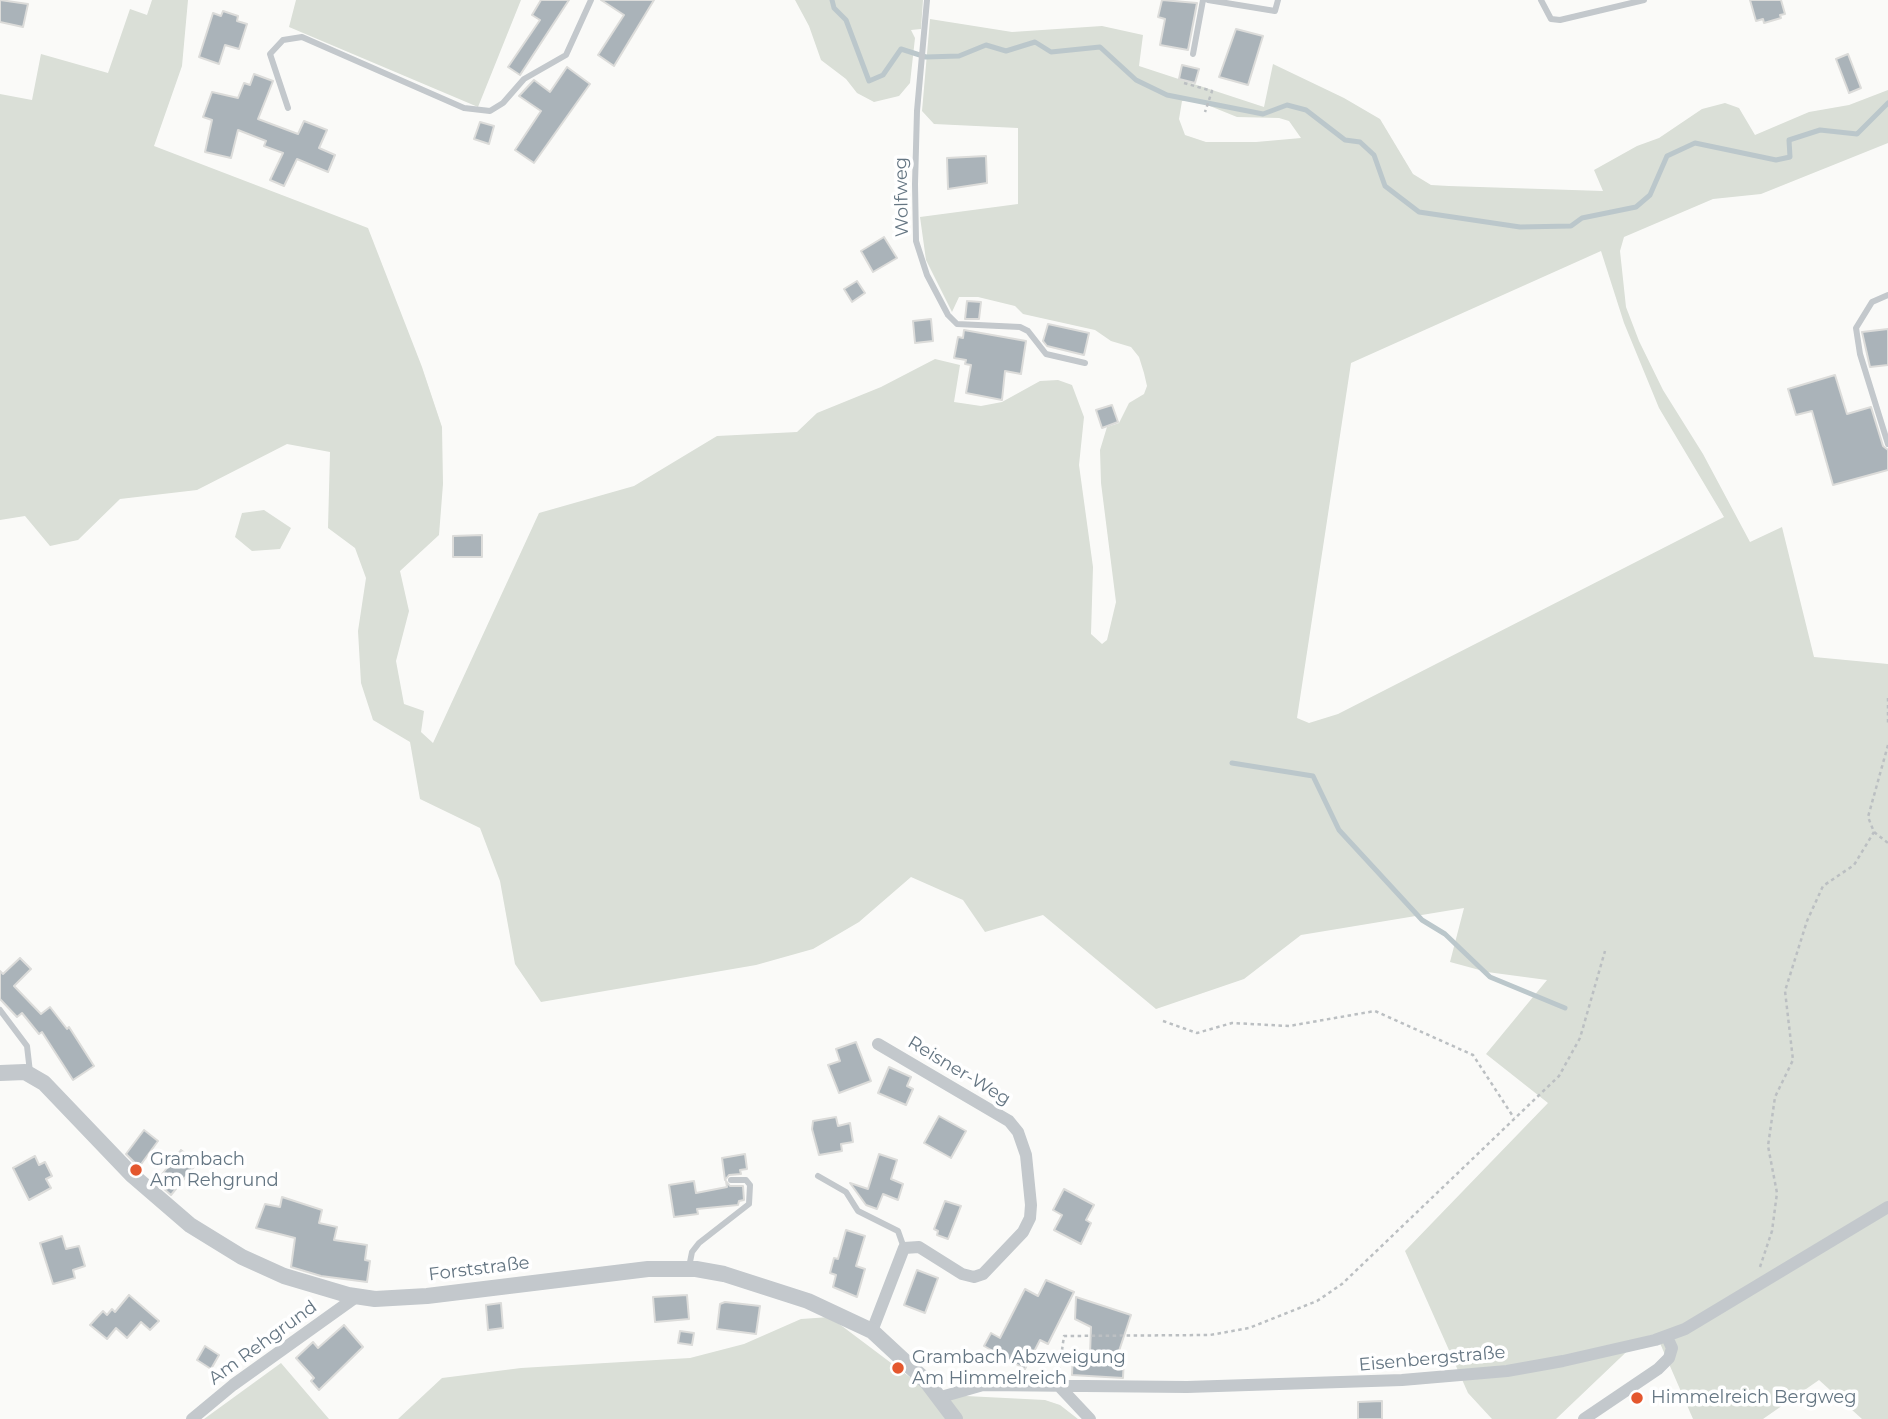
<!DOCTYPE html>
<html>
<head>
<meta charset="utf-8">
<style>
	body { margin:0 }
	canvas { display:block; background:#fafaf8 }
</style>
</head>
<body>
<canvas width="1888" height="1419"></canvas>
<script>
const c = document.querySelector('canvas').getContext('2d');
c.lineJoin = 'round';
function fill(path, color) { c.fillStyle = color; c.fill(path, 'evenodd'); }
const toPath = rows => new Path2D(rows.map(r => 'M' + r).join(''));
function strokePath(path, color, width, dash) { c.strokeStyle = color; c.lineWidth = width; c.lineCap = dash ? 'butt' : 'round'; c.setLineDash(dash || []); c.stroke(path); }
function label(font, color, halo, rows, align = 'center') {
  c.font = font + ' Montserrat,sans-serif'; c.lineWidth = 7; c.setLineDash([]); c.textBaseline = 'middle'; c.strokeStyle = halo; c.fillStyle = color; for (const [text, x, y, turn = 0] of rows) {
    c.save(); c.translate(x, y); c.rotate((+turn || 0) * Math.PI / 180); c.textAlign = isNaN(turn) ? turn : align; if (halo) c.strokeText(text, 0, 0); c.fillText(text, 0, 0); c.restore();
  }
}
fill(toPath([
	[152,0,188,0,182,66,154,146,368,228,422,367,442,427,443,484,439,535,400,571,409,611,396,661,404,704,424,711,421,732,433,743,539,513,634,486,717,436,797,432,817,413,881,387,935,359,960,365,954,402,981,406,1002,402,1040,381,1058,380,1072,385,1084,417,1079,465,1093,567,1091,634,1102,644,1107,640,1116,602,1101,483,1100,450,1107,427,1119,423,1129,403,1144,394,1147,386,1144,373,1139,357,1131,347,1111,341,1095,330,1023,314,1015,306,978,297,959,297,952,312,926,260,920,217,1018,204,1018,128,934,124,922,111,930,19,1012,32,1102,26,1143,35,1139,66,1264,107,1273,64,1344,98,1380,119,1413,174,1431,185,1449,186,1603,191,1594,170,1637,146,1659,138,1702,109,1725,103,1739,108,1755,135,1809,112,1849,105,1888,90,1888,143,1761,194,1713,199,1624,237,1620,251,1626,307,1639,341,1663,390,1703,454,1750,542,1782,527,1814,657,1888,664,1888,1419,1862,1419,1819,1380,1763,1419,1693,1419,1656,1334,1641,1338,1556,1419,1492,1419,1468,1393,1405,1251,1548,1103,1486,1054,1547,980,1487,972,1450,962,1464,908,1301,935,1244,979,1156,1009,1043,915,985,932,963,900,911,877,859,922,813,949,756,965,541,1002,515,964,500,881,480,828,420,799,410,742,373,720,361,683,358,631,366,578,355,548,328,528,330,452,287,444,197,490,120,499,78,540,50,546,25,516,0,520,0,94,32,100,41,54,108,73,130,9,147,15],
	[1195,100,1237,117,1279,118,1289,121,1301,138,1256,142,1206,142,1185,135,1179,119,1182,101],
	[1601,251,1624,323,1659,408,1724,517,1338,714,1309,723,1297,718,1351,363],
	[296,0,521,0,478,107,289,27],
	[795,0,923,0,921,29,911,30,915,38,910,83,899,96,874,102,857,93,846,79,821,60,809,26],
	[264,510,291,528,280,549,252,551,235,537,242,513],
	[830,1317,927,1390,946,1395,1045,1400,1060,1405,1078,1419,398,1419,442,1378,521,1368,690,1358,744,1344,801,1319],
	[281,1363,329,1419,204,1419]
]), '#dadfd7');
strokePath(toPath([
	[832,0,834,8,846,20,869,81,883,75,901,49,926,57,959,56,986,45,1006,51,1035,42,1051,52,1100,47,1136,80,1167,95,1263,114,1287,105,1306,110,1345,140,1360,142,1374,155,1385,186,1419,212,1520,227,1571,226,1582,218,1636,207,1650,195,1667,156,1695,143,1776,160,1790,157,1789,140,1820,130,1857,134,1888,103],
	[1232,763,1313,776,1339,830,1422,920,1445,934,1490,977,1565,1008]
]), '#bbc7cb', 5);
const building = toPath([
	[0,0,28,4,23,27,0,22,0,0],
	[541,0,569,0,520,75,508,67,540,20,532,15,541,0],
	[601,0,654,0,614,66,598,55,624,15,601,0],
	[1162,0,1197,3,1188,50,1160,45,1165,19,1158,17,1162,0],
	[1750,0,1781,0,1785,14,1780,15,1781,18,1764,23,1763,19,1756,21,1750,0],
	[223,11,238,16,237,21,247,24,239,49,225,45,219,64,199,57,213,13,221,16,223,11],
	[1236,29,1263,36,1248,85,1219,77,1236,29],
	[1848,54,1861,88,1849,93,1836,59,1848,54],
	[1182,65,1199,69,1195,83,1179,79,1182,65],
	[567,67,590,84,534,163,515,150,541,111,519,96,534,80,550,92,567,67],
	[254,74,273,81,258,119,298,134,304,121,327,130,319,148,335,155,328,172,297,159,284,186,270,180,283,153,264,146,266,141,238,130,231,158,205,152,212,120,203,117,212,92,238,98,244,83,250,85,254,74],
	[480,122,494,126,489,144,474,139,480,122],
	[986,156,987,183,948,189,947,158,986,156],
	[884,237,897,258,873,272,861,251,884,237],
	[857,281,865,293,852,302,844,289,857,281],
	[967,301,981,302,979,319,965,319,967,301],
	[931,319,933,341,915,343,913,321,931,319],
	[1048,324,1089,333,1084,355,1047,346,1043,341,1048,324],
	[1888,329,1888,365,1870,367,1862,332,1888,329],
	[964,330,1026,341,1021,374,1005,371,1002,400,966,393,971,365,965,364,966,360,954,358,958,337,963,338,964,330],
	[1835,375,1847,414,1871,407,1883,446,1888,450,1888,470,1833,485,1812,411,1796,415,1788,389,1835,375],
	[1112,405,1118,422,1102,428,1096,410,1112,405],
	[482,535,482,557,453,557,453,536,482,535],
	[20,958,31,969,14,986,41,1014,50,1007,67,1029,69,1027,94,1066,73,1080,42,1032,39,1034,22,1013,17,1017,0,999,0,971,3,974,20,958],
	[856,1042,871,1081,839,1093,828,1065,840,1061,836,1049,856,1042],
	[889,1067,911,1077,907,1086,913,1089,906,1105,878,1093,889,1067],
	[939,1116,966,1131,951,1158,924,1143,939,1116],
	[836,1117,838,1126,850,1123,853,1142,841,1144,842,1151,819,1155,812,1129,813,1121,836,1117],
	[144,1130,158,1141,139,1167,126,1154,144,1130],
	[181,1150,197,1163,171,1195,156,1182,181,1150],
	[745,1154,747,1169,740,1170,741,1174,729,1175,725,1180,722,1158,745,1154],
	[879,1154,897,1160,891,1179,903,1184,898,1200,883,1194,877,1209,866,1205,850,1183,868,1189,879,1154],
	[35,1156,39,1165,45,1162,52,1176,46,1179,51,1188,29,1200,13,1168,35,1156],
	[694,1181,696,1193,727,1187,726,1181,730,1186,743,1186,744,1200,739,1201,738,1205,697,1209,698,1214,674,1217,669,1185,694,1181],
	[1064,1189,1094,1205,1086,1220,1091,1223,1081,1244,1054,1230,1062,1215,1053,1210,1064,1189],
	[282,1197,322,1210,319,1223,337,1227,334,1240,367,1245,365,1260,370,1261,367,1282,321,1276,291,1267,295,1238,256,1228,265,1204,280,1207,282,1197],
	[945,1201,961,1206,948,1239,937,1235,938,1231,934,1229,945,1201],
	[846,1230,865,1236,856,1266,865,1269,857,1297,833,1287,836,1275,830,1273,834,1258,838,1259,846,1230],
	[62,1236,66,1249,79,1246,85,1266,73,1270,75,1278,53,1284,40,1243,62,1236],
	[917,1270,938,1278,925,1313,904,1305,917,1270],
	[1046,1280,1074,1292,1048,1344,1040,1340,1025,1369,984,1346,991,1333,1000,1338,1025,1289,1038,1296,1046,1280],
	[129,1295,159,1321,150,1330,141,1322,127,1338,116,1328,107,1339,90,1325,103,1311,107,1315,112,1309,115,1312,129,1295],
	[687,1295,689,1319,655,1322,653,1297,687,1295],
	[1076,1297,1131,1315,1117,1357,1124,1357,1123,1378,1072,1375,1073,1353,1090,1354,1091,1327,1075,1319,1076,1297],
	[725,1302,760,1306,756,1334,717,1329,720,1304,725,1302],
	[501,1303,503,1328,488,1330,486,1305,501,1303],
	[344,1325,363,1347,319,1390,311,1381,314,1378,296,1358,313,1342,318,1348,344,1325],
	[680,1331,694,1333,692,1345,678,1343,680,1331],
	[205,1346,219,1355,211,1369,197,1360,205,1346],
	[1382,1401,1382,1419,1358,1419,1358,1402,1382,1401]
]);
fill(building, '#aab3b9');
strokePath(building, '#dcdcda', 2);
strokePath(toPath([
	[1184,83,1212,91,1205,112],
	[1888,698,1888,726],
	[1888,745,1868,817,1874,832,1888,843],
	[1163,1021,1197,1033,1232,1023,1289,1026,1375,1011,1473,1055,1514,1118],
	[1760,1267,1772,1231,1777,1193,1768,1146,1775,1097,1793,1060,1785,991,1807,921,1823,886,1854,865,1874,832],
	[1059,1371,1064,1336,1210,1335,1249,1328,1317,1301,1342,1284,1559,1076,1580,1038,1605,951]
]), '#bbbfc2', 2.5, [3.5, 3.5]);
strokePath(toPath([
	[927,0,917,111,915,184,916,241,927,275,948,315,957,324,1020,327,1028,331,1046,354,1085,363],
	[1208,0,1275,11,1278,0],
	[1541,0,1551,19,1560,20,1644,0],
	[1193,54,1203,0],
	[288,108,270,54,283,40,302,37,464,108,490,111,503,103,524,79,566,55,591,0],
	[1888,295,1872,302,1856,328,1860,354,1888,444],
	[0,1010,27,1046,30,1072],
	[818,1176,846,1192,858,1211,898,1231,904,1248],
	[689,1267,692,1252,699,1243,749,1204,750,1185,746,1180,731,1180]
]), '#c3c8cc', 6);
strokePath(toPath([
	[872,1331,904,1248,919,1247,962,1274,974,1277,983,1274,1023,1232,1030,1218,1031,1205,1026,1155,1018,1132,1009,1121,878,1044],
	[1058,1385,1090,1419],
	[941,1397,983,1385,1187,1387,1402,1380,1507,1371,1563,1361,1655,1340,1685,1329,1888,1207],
	[192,1419,233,1385,356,1297],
	[1584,1419,1658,1369,1669,1358,1672,1348,1667,1337]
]), '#c3c8cc', 12);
strokePath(toPath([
	[0,1073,25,1072,44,1083,132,1175,190,1225,242,1257,284,1276,348,1295,375,1299,427,1296,648,1269,696,1269,724,1274,808,1301,872,1331,927,1382,955,1419]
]), '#c3c8cc', 16);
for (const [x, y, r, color] of [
	[136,1170,7,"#e4572e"],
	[898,1368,7,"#e4572e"],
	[1637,1398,7,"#e4572e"]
]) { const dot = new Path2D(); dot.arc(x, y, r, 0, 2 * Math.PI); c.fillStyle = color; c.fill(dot); strokePath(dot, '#fff', 2.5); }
label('18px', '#657683', '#fff', [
	["Wolfweg",902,197,-91],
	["Reisner-Weg",959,1071,31],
	["Forststraße",479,1269,-7],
	["Am Rehgrund",263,1343,-36],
	["Eisenbergstraße",1432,1359,-5]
]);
label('18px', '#657683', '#fff', [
	["Grambach",150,1160],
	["Am Rehgrund",150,1181],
	["Grambach Abzweigung",912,1358],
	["Am Himmelreich",912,1379],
	["Himmelreich Bergweg",1651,1398]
], 'left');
</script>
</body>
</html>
